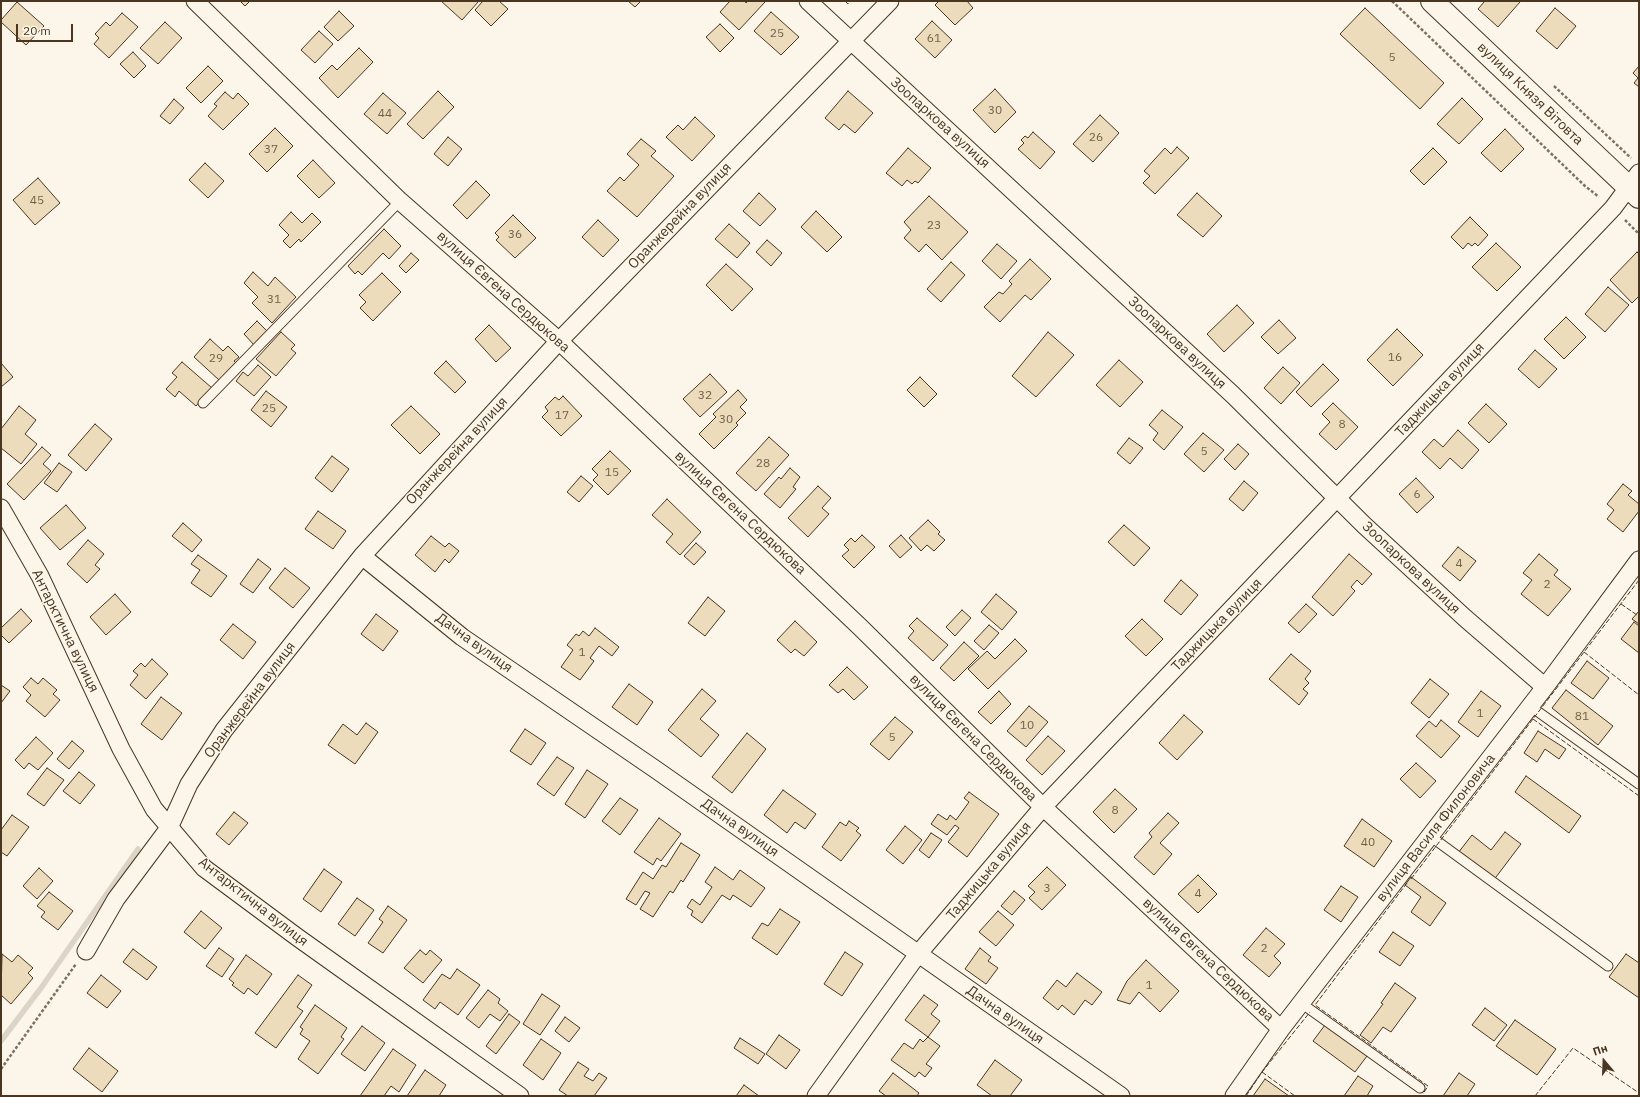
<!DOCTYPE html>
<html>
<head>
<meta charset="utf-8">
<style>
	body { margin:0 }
	#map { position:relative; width:1640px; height:1097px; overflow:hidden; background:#fbf6e9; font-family:"IBM Plex Sans",sans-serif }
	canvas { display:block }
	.frame { position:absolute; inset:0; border:2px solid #4a3520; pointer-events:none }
	.north { position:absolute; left:1584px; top:1041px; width:40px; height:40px; -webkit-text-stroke:3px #fbf6e9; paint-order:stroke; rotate:341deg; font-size:11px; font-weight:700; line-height:16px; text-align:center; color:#4a3520 }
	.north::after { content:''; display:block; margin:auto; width:14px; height:18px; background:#4a3520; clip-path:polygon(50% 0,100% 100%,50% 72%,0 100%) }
	.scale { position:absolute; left:16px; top:24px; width:57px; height:18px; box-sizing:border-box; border:2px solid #4a3520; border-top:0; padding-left:5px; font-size:12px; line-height:14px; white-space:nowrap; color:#4a3520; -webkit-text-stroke:3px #fbf6e9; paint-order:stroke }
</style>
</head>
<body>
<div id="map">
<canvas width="1640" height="1097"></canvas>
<div class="frame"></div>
<div class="north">Пн</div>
<div class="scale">20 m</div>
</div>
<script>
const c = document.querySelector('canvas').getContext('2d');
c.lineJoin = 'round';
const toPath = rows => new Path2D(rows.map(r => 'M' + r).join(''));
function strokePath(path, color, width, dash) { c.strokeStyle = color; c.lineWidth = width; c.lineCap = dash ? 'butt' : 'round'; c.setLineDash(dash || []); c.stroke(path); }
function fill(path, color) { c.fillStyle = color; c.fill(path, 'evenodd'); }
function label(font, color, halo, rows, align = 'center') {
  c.font = font + ' "IBM Plex Sans",sans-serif'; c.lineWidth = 3; c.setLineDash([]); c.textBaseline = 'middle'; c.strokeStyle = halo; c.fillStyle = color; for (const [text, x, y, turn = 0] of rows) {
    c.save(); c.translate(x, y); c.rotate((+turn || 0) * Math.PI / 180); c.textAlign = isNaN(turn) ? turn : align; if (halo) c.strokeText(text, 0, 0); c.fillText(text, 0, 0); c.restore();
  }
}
strokePath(toPath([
	[1,1041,41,988,138,849]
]), '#dcd4c6', 5.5);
const building = toPath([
	[240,1,250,1,245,6,240,1],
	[441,1,479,1,462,20,441,1],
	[483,1,499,1,508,9,491,26,475,10,483,1],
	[628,1,641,1,635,7,628,1],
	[730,1,745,1,746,3,748,1,763,1,765,2,739,30,720,12,730,1],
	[939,1,967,1,973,8,955,25,935,5,939,1],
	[1485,1,1520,1,1520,2,1498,27,1478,9,1485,1],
	[17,2,44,26,26,45,1,22,1,20,17,2],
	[1365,8,1444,83,1420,109,1340,34,1365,8],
	[1555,8,1576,26,1557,49,1536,31,1555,8],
	[339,11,354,26,338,41,324,27,339,11],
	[771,12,799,37,781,55,754,31,771,12],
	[122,13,138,27,109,58,94,44,99,38,95,34,106,22,110,26,122,13],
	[932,21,952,40,935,58,915,39,932,21],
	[165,22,182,38,158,64,140,48,165,22],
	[720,24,734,38,720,52,706,37,720,24],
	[319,31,333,44,315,63,301,50,319,31],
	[359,48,373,62,338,98,319,78,332,65,337,70,359,48],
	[133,52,146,66,134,78,120,64,133,52],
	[208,66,223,81,201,103,186,88,208,66],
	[1639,66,1639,87,1634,83,1638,78,1633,73,1639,66],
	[995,89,1016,112,995,133,973,110,995,89],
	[438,91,454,107,423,139,407,124,438,91],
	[848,91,873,113,855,133,844,124,839,130,825,118,848,91],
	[225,92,233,99,238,93,249,104,223,130,208,116,217,106,214,104,225,92],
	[383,93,406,113,387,134,364,114,383,93],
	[1462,98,1483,119,1459,144,1437,124,1462,98],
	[174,99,184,108,170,124,160,116,174,99],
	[1100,115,1119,133,1093,162,1073,144,1100,115],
	[695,117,715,136,692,161,666,137,678,125,683,130,695,117],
	[275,128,293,146,267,172,249,154,275,128],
	[1505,129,1524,149,1501,172,1481,153,1505,129],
	[1033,132,1055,152,1040,169,1018,149,1024,143,1021,140,1025,136,1028,138,1033,132],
	[448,137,462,149,448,166,434,154,448,137],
	[641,139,656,151,651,156,674,176,637,217,607,191,620,177,624,181,639,165,627,154,641,139],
	[1177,147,1189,158,1155,194,1143,183,1150,176,1144,171,1165,148,1171,154,1177,147],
	[908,148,931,168,918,183,915,181,912,184,907,180,902,186,886,173,908,148],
	[1433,148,1447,162,1424,185,1410,171,1433,148],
	[313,160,335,183,319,198,297,176,313,160],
	[205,163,224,181,208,198,189,180,205,163],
	[38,178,60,203,35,225,13,200,38,178],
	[476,181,490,195,467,219,453,205,476,181],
	[759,193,776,209,760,226,743,211,759,193],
	[1197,193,1222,216,1203,237,1177,215,1197,193],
	[929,196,968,232,942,260,926,244,919,252,904,238,911,230,904,222,929,196],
	[816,211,842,237,827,252,801,227,816,211],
	[291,212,302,223,312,213,321,222,301,242,299,239,290,248,283,241,289,235,279,225,291,212],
	[513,215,536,238,515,258,496,240,499,237,495,233,513,215],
	[1470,217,1488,235,1478,246,1475,243,1472,246,1468,243,1463,249,1451,237,1470,217],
	[598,220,619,240,603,257,582,237,598,220],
	[729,224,750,243,737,258,715,239,729,224],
	[384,229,401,246,389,259,383,253,362,275,358,271,355,274,348,266,384,229],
	[767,240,782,253,771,266,756,252,767,240],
	[1496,243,1521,267,1497,291,1472,267,1496,243],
	[997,244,1017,261,1001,279,982,261,997,244],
	[1637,252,1639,254,1639,296,1632,303,1610,280,1637,252],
	[411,253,419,260,406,273,399,266,411,253],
	[1030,259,1051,279,1031,300,1025,295,1000,322,984,307,999,292,1003,294,1012,284,1009,281,1030,259],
	[951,262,965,275,941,302,927,289,951,262],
	[726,264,753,289,732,311,706,285,726,264],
	[253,272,268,286,275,277,296,297,272,323,252,303,258,297,244,283,253,272],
	[382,273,401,292,373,321,360,308,366,302,359,295,382,273],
	[1608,287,1629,305,1605,332,1585,314,1608,287],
	[1237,305,1254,323,1224,352,1207,334,1237,305],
	[1566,317,1586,337,1564,359,1544,339,1566,317],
	[1279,320,1296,338,1278,354,1261,337,1279,320],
	[257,321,269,333,255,346,244,334,257,321],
	[489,325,511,348,496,362,475,339,489,325],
	[1397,329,1423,355,1393,386,1367,360,1397,329],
	[281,332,295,345,291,349,296,353,276,376,256,359,281,332],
	[1048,332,1074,355,1036,397,1012,376,1048,332],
	[210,339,223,351,228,346,239,357,234,361,236,363,219,380,194,357,210,339],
	[1535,350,1557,369,1539,388,1518,369,1535,350],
	[1119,360,1143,382,1120,407,1096,385,1119,360],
	[446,361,466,382,455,393,434,373,446,361],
	[182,362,212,388,196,406,179,391,175,397,166,389,177,377,172,373,182,362],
	[1,363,13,377,1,387,1,363],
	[1323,364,1339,380,1311,407,1296,392,1323,364],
	[258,365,271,377,254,396,236,381,243,372,248,376,258,365],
	[1283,367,1300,383,1281,404,1264,388,1283,367],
	[710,374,727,392,700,417,683,399,710,374],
	[920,377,937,394,924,407,907,390,920,377],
	[738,390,747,400,740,407,746,413,736,423,738,425,714,449,699,434,716,417,713,414,738,390],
	[266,391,287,407,271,427,251,410,266,391],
	[563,396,582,416,561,436,542,417,548,411,545,407,555,397,559,400,563,396],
	[1333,403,1358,427,1336,450,1319,434,1330,422,1322,414,1333,403],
	[1486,404,1507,424,1489,443,1468,423,1486,404],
	[19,406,36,420,25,434,37,444,21,464,1,448,1,429,19,406],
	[411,406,440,434,420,454,391,425,411,406],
	[1162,410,1183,427,1164,450,1153,440,1158,433,1149,425,1162,410],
	[95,424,112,439,86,471,68,455,95,424],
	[1458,430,1479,450,1462,469,1450,458,1440,469,1422,452,1434,439,1443,447,1458,430],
	[1203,433,1224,450,1204,472,1184,454,1203,433],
	[769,437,789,455,756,491,736,473,769,437],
	[1129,438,1143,448,1130,464,1117,453,1129,438],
	[1238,444,1249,454,1235,470,1224,459,1238,444],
	[42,447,51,455,43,464,51,471,24,500,7,484,42,447],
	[610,451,631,471,608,495,593,480,598,475,592,469,610,451],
	[332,456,349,469,332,492,315,478,332,456],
	[59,463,72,472,57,492,44,483,59,463],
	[790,468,800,477,793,487,796,489,780,508,764,494,779,477,781,479,790,468],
	[581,476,593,486,579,502,567,492,581,476],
	[1416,478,1434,497,1417,513,1399,494,1416,478],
	[1244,481,1258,493,1243,511,1229,499,1244,481],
	[1623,484,1632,491,1628,495,1639,504,1639,511,1623,532,1607,519,1614,510,1607,504,1623,484],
	[818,486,831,498,822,508,829,514,808,537,788,518,818,486],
	[667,499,701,532,680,555,666,542,673,534,652,515,667,499],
	[66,505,86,528,60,550,40,528,66,505],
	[318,511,346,531,333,549,305,529,318,511],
	[928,520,940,532,938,534,945,540,934,551,927,545,921,551,909,538,928,520],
	[183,523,202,540,192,552,172,536,183,523],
	[1124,525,1150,548,1134,566,1108,542,1124,525],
	[862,535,875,547,854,568,842,556,849,550,844,545,851,538,855,542,862,535],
	[901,535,912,547,900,558,889,546,901,535],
	[431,536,445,547,449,543,459,551,449,563,445,559,435,572,415,555,431,536],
	[88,540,104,554,95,565,100,569,87,583,67,564,88,540],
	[696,543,706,552,694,565,684,556,696,543],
	[1458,547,1476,561,1460,581,1442,566,1458,547],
	[1349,554,1372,574,1362,585,1357,580,1351,587,1355,591,1333,616,1312,597,1349,554],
	[1539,554,1558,570,1554,575,1571,589,1548,616,1521,594,1532,580,1523,573,1539,554],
	[198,555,227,576,211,597,191,583,200,570,191,564,198,555],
	[258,559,271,569,253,593,240,584,258,559],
	[285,568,310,588,293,608,269,588,285,568],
	[1181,580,1198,595,1181,615,1164,601,1181,580],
	[115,594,131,612,106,635,90,617,115,594],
	[996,594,1017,612,1002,630,981,612,996,594],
	[708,597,725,611,705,636,688,623,708,597],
	[1306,604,1317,614,1299,633,1288,623,1306,604],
	[21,609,32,621,9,643,1,635,1,628,21,609],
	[962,610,971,618,955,636,946,627,962,610],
	[1639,611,1639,624,1632,619,1639,611],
	[376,614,398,631,383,651,361,634,376,614],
	[917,618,948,645,933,661,908,638,914,631,909,626,917,618],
	[1142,619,1163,639,1146,656,1125,636,1142,619],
	[795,621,817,642,804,656,795,649,791,653,777,640,795,621],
	[1634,622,1639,626,1639,653,1621,639,1634,622],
	[233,624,256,642,243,659,220,640,233,624],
	[989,625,999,633,984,650,974,641,989,625],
	[595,628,619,647,612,656,599,646,590,658,594,661,580,680,561,667,573,650,567,645,576,634,579,636,583,631,589,636,595,628],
	[1015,639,1027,651,988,689,968,669,987,651,995,659,1015,639],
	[964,642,979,656,954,681,940,668,964,642],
	[1291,654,1311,671,1305,679,1309,683,1303,689,1308,693,1299,705,1269,679,1291,654],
	[152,659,168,674,146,699,130,685,138,675,133,671,141,663,145,667,152,659],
	[1587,661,1609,678,1593,699,1571,683,1587,661],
	[847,667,868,687,854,700,843,689,838,693,829,685,847,667],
	[31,678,38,684,43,678,57,690,53,694,60,700,45,717,26,701,31,695,23,687,31,678],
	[1430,679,1449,694,1429,718,1411,703,1430,679],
	[629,684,653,702,637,725,612,707,629,684],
	[1,685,10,691,1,703,1,685],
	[702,689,716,701,700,719,719,735,701,757,668,730,702,689],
	[1566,690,1613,726,1598,745,1552,708,1566,690],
	[999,691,1011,704,991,724,978,712,999,691],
	[1481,691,1501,706,1478,737,1458,722,1481,691],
	[161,697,182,713,162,740,141,724,161,697],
	[1029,706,1048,722,1026,747,1007,731,1029,706],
	[1184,715,1203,732,1177,760,1159,743,1184,715],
	[895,717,913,732,889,760,870,744,895,717],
	[1441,720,1460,736,1441,758,1416,736,1429,721,1436,727,1441,720],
	[366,723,378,732,355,764,328,745,343,724,357,735,366,723],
	[525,729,546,743,531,765,510,751,525,729],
	[1538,731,1566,749,1559,759,1545,749,1537,762,1524,753,1538,731],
	[747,733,766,749,732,793,712,777,747,733],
	[1048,736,1065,751,1042,775,1026,760,1048,736],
	[36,737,53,753,38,770,29,763,24,769,15,760,36,737],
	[72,741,84,751,69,769,57,759,72,741],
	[557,757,574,768,554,796,537,784,557,757],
	[1416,763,1436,781,1420,798,1400,779,1416,763],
	[47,768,64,780,44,806,27,794,47,768],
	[587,770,608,784,585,818,565,804,587,770],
	[79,772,95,785,80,804,63,791,79,772],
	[1526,776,1581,816,1569,833,1515,792,1526,776],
	[1115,789,1137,809,1114,833,1093,812,1115,789],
	[783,790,816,814,805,829,795,822,787,833,764,815,783,790],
	[969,792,999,814,967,857,948,842,959,828,955,825,947,835,931,824,938,814,947,820,950,815,956,820,969,802,964,798,969,792],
	[620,798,638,810,620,835,602,821,620,798],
	[234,812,248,823,229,845,216,834,234,812],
	[1168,813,1179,823,1160,843,1172,854,1154,875,1134,857,1152,837,1149,833,1168,813],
	[12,815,29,827,7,856,1,852,1,830,12,815],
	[659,818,681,834,661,861,657,858,653,865,634,852,659,818],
	[1362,819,1392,841,1374,867,1344,846,1362,819],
	[849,821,859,828,856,831,861,835,841,861,822,847,840,822,846,826,849,821],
	[905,826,922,840,903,864,886,850,905,826],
	[1505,832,1521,844,1493,881,1458,853,1472,835,1491,850,1505,832],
	[931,833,942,840,929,858,919,850,931,833],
	[681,843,700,855,683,882,681,880,673,893,670,891,653,917,640,909,650,893,645,891,636,905,626,899,643,872,653,879,662,865,666,867,681,843],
	[715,867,733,880,740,870,765,888,751,907,733,895,730,900,722,895,702,923,691,915,693,911,687,907,692,899,700,905,712,887,705,882,715,867],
	[1047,867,1066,885,1042,910,1029,898,1035,892,1028,886,1047,867],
	[39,868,53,881,37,899,23,886,39,868],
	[324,869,342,882,321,912,303,899,324,869],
	[1198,875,1217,894,1198,913,1178,894,1198,875],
	[1411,877,1446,903,1430,926,1411,912,1421,897,1405,885,1411,877],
	[1341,886,1358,897,1341,922,1324,910,1341,886],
	[1014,891,1025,900,1012,915,1001,906,1014,891],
	[49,892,73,911,58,930,41,917,45,912,37,906,49,892],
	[357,898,374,910,355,936,338,924,357,898],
	[388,906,407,920,383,953,368,943,383,922,379,919,388,906],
	[780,909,800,922,777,955,752,938,762,923,768,926,780,909],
	[201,911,222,928,205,949,184,932,201,911],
	[998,911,1014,925,996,946,979,932,998,911],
	[1266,928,1285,944,1274,956,1281,963,1269,977,1243,955,1266,928],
	[1393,932,1414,946,1400,966,1379,952,1393,932],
	[219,948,234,959,222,977,206,966,219,948],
	[980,948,991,957,988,961,998,968,986,984,965,969,980,948],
	[133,949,157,967,147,980,123,962,133,949],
	[420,950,426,955,430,950,442,960,423,983,404,968,420,950],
	[845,952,863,964,842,996,824,984,845,952],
	[2,954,12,962,18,955,33,968,28,973,33,978,11,1004,1,995,2,954],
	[1626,954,1639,963,1639,998,1609,977,1626,954],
	[246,955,272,974,257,995,248,988,244,994,232,985,234,983,229,979,246,955],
	[1146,960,1179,991,1160,1012,1139,992,1130,1004,1117,1000,1127,981,1146,960],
	[457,969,480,985,458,1015,440,1002,435,1009,423,1000,442,974,450,979,457,969],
	[1077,973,1102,992,1092,1005,1085,1000,1074,1015,1062,1005,1058,1010,1043,998,1057,980,1066,987,1077,973],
	[101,975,121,991,107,1008,87,993,101,975],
	[298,975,312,985,297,1007,303,1011,276,1048,255,1033,298,975],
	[1395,983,1416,998,1391,1032,1383,1027,1371,1043,1360,1035,1383,1004,1381,1003,1395,983],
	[488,990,500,999,498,1003,508,1011,500,1021,490,1014,479,1028,466,1018,488,990],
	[542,994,560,1006,540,1035,523,1024,542,994],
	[924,995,938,1005,931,1014,940,1021,928,1037,905,1020,924,995],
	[315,1005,347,1028,341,1037,344,1039,318,1074,298,1059,310,1041,300,1034,303,1029,300,1027,315,1005],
	[1485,1008,1507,1025,1494,1041,1472,1025,1485,1008],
	[509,1014,520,1022,496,1054,486,1046,509,1014],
	[565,1017,580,1028,569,1042,555,1031,565,1017],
	[1515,1020,1556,1049,1537,1075,1496,1046,1515,1020],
	[1325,1025,1367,1056,1355,1072,1313,1041,1325,1025],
	[362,1026,385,1043,365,1071,341,1054,362,1026],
	[779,1035,800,1050,786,1069,766,1054,779,1035],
	[928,1037,940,1046,926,1064,932,1068,925,1077,919,1072,915,1077,891,1060,904,1043,913,1049,920,1039,923,1042,928,1037],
	[740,1038,765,1054,758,1064,734,1048,740,1038],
	[541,1039,561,1053,543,1080,523,1065,541,1039],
	[89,1048,118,1071,102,1092,73,1069,89,1048],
	[393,1049,416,1065,399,1092,391,1086,384,1096,360,1096,393,1049],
	[995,1060,1022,1080,1010,1096,992,1096,977,1085,995,1060],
	[578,1062,589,1069,584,1076,593,1081,599,1073,607,1078,594,1096,568,1096,559,1090,578,1062],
	[425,1070,446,1085,439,1096,407,1096,425,1070],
	[893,1073,919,1093,917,1096,886,1096,879,1091,893,1073],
	[1459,1073,1475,1084,1467,1096,1443,1096,1459,1073],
	[1358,1076,1373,1086,1367,1096,1344,1096,1358,1076],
	[1265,1079,1289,1096,1253,1096,1265,1079],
	[744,1085,759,1096,736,1096,744,1085]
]);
fill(building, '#ecdcbc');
strokePath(building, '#4a3520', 1);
const service = toPath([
	[203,403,400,201],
	[1530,706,1639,784],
	[1430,836,1608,966],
	[1301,1003,1420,1088]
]);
const minor = toPath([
	[195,1,400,201,559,341,860,627,1043,807,1281,1029],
	[808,1,1233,395,1364,525,1465,618,1545,687],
	[1,508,40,576,121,749,154,809,204,868,297,937,520,1096],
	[362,556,462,637,655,769,1121,1096],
	[86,951,116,899,169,828,189,784,224,730,362,556,559,341,890,1],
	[816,1096,918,954,1043,807,1613,208,1639,173],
	[1234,1096,1281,1029,1545,687,1639,560]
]);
const primary = toPath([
	[1432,1,1639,197]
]);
strokePath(service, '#4a3520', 11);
strokePath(minor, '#4a3520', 19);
strokePath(primary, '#4a3520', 24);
strokePath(toPath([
	[1392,1,1585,186,1599,197],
	[1554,86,1631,158],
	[1625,220,1639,234],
	[1,1069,76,964]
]), '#7f6f5c', 2.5, [3, 2]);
strokePath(service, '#fbf6e9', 9);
strokePath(minor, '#fbf6e9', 17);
strokePath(primary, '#fbf6e9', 22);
strokePath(toPath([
	[845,1,848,4,851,1],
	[1621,604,1637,615],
	[1584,652,1639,695],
	[1533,719,1639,796],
	[1411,879,1639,580],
	[1407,883,1315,1005,1428,1086,1423,1094],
	[1262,1072,1295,1096],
	[1246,1096,1262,1072,1310,1012],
	[1535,1096,1573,1048,1639,1093]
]), '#4a3520', 1, [5, 2]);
label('12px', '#725f47', null, [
	["25",777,34],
	["61",934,39],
	["5",1392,58],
	["30",995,111],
	["44",385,114],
	["26",1096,138],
	["37",271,150],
	["45",37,201],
	["23",934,226],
	["36",515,235],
	["31",274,300],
	["16",1395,358],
	["29",216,359],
	["32",705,396],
	["25",269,409],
	["17",562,416],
	["30",726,420],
	["8",1342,425],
	["5",1204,452],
	["28",763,464],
	["15",612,473],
	["6",1417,495],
	["4",1459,564],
	["2",1547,585],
	["1",582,653],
	["1",1480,714],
	["81",1582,717],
	["10",1027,726],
	["5",892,738],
	["8",1115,811],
	["40",1368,843],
	["3",1047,889],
	["4",1198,894],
	["2",1264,949],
	["1",1149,986]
]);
label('14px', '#4a3520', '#fbf6e9', [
	["вулиця Князя Вітовта",1530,94,44],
	["Зоопаркова вулиця",940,123,42],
	["Оранжерейна вулиця",680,216,-46],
	["вулиця Євгена Сердюкова",503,292,42],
	["Зоопаркова вулиця",1177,343,43],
	["Таджицька вулиця",1440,390,-47],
	["Оранжерейна вулиця",457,451,-47],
	["вулиця Євгена Сердюкова",740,513,43],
	["Зоопаркова вулиця",1411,568,43],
	["Таджицька вулиця",1217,625,-46],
	["Антарктична вулиця",65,631,64],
	["Дачна вулиця",474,643,36],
	["Оранжерейна вулиця",250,700,-53],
	["вулиця Євгена Сердюкова",973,738,45],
	["Дачна вулиця",740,828,35],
	["вулиця Василя Филоновича",1436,828,-52],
	["Таджицька вулиця",989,871,-50],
	["Антарктична вулиця",253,902,38],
	["вулиця Євгена Сердюкова",1208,960,43],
	["Дачна вулиця",1005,1015,35]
]);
</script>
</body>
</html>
